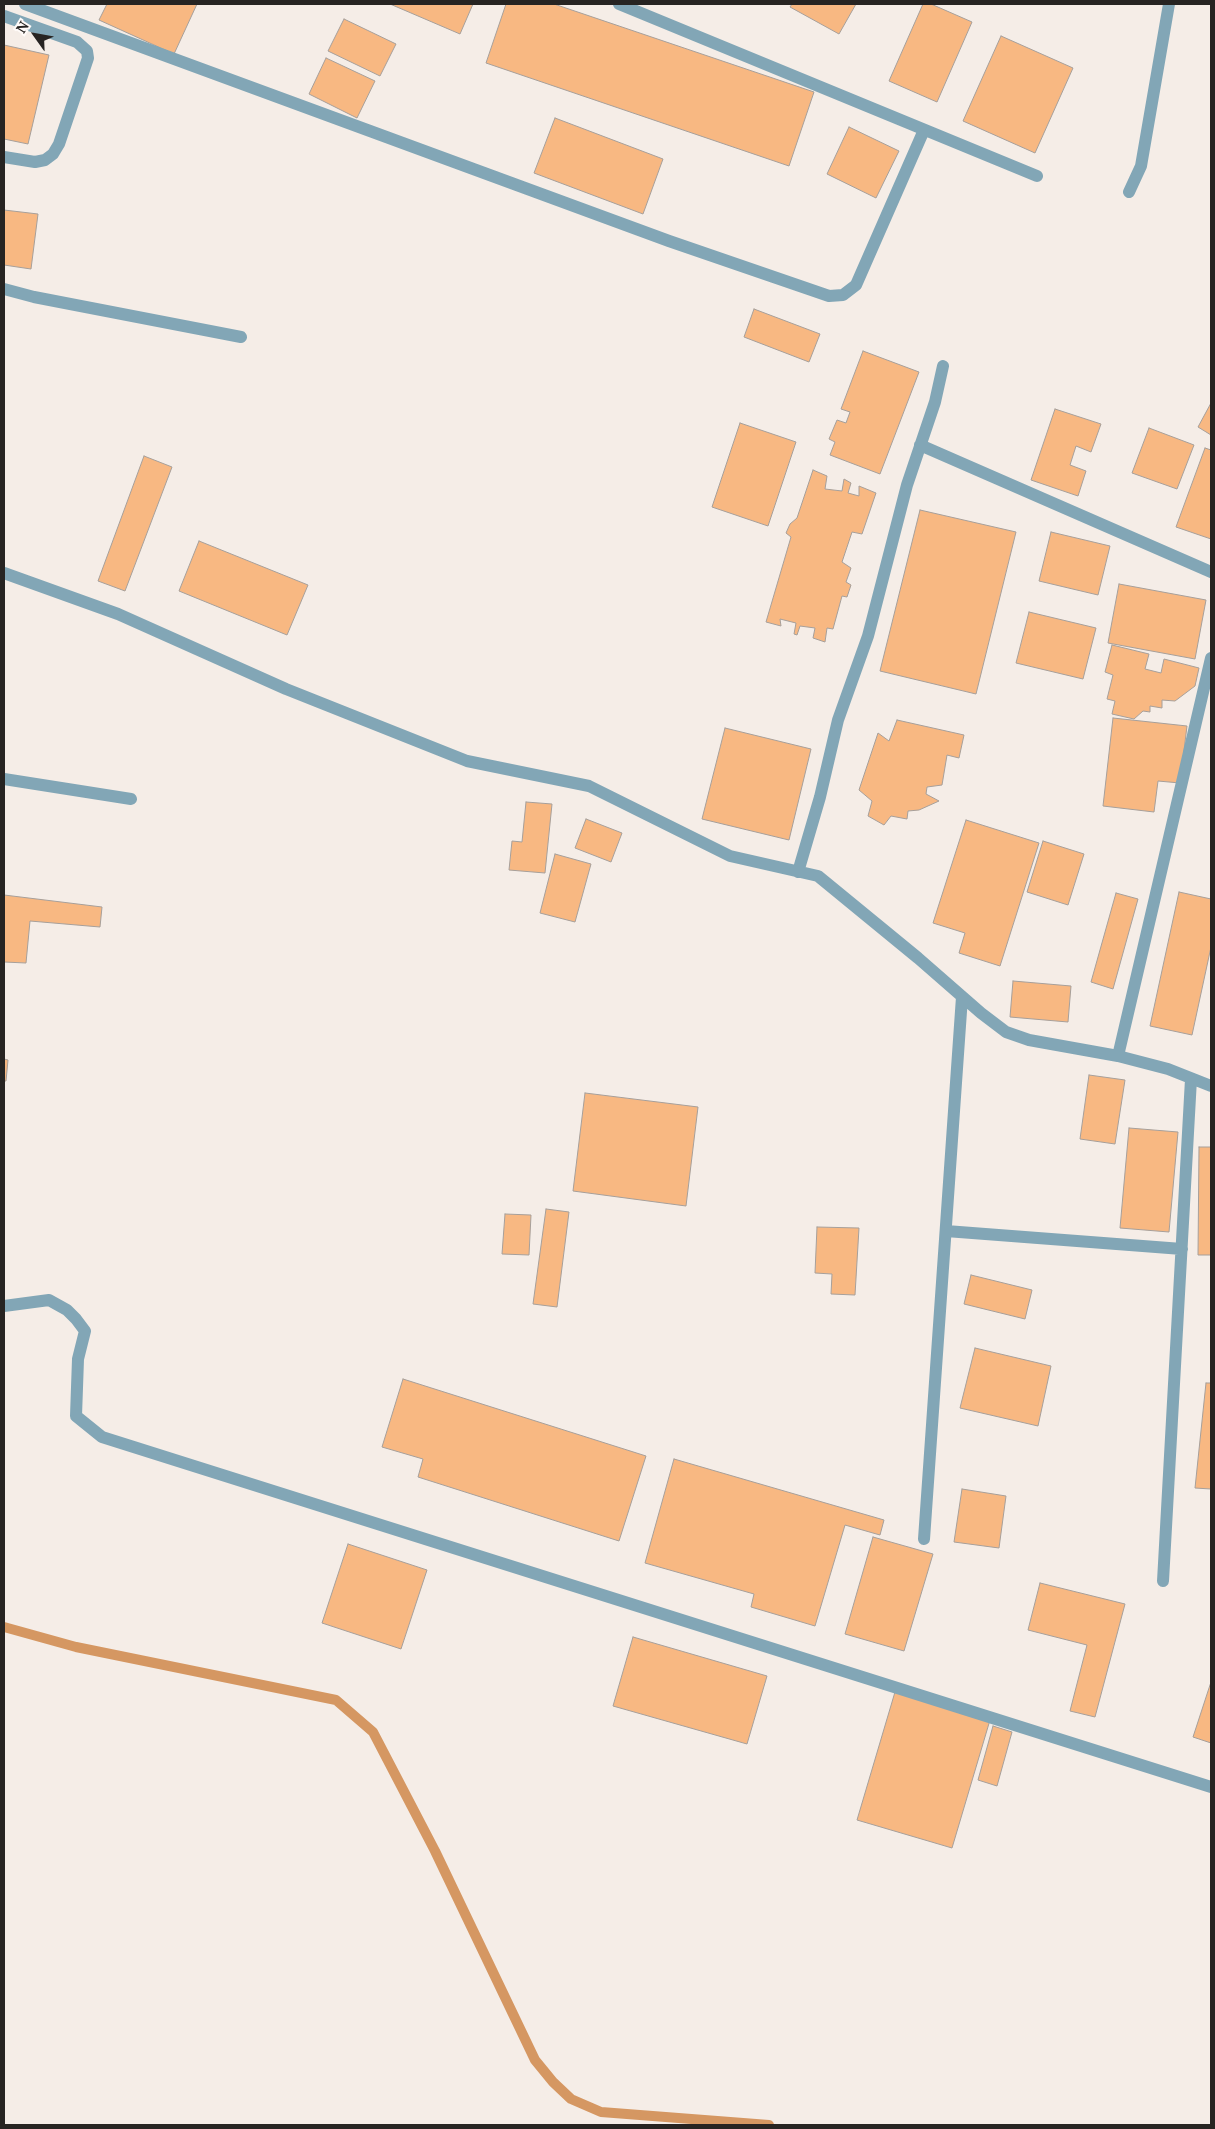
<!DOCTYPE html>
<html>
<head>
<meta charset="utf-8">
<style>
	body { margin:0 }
	#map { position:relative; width:1215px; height:2129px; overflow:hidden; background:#f5ede7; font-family:"PT Serif",serif }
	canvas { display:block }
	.frame { position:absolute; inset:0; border:5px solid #272422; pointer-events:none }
	.north { position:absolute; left:10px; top:10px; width:50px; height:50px; -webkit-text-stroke:4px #fffbf9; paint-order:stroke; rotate:302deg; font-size:14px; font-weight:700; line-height:20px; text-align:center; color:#272422 }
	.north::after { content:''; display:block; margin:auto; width:18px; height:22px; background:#272422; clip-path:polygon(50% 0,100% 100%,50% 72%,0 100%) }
</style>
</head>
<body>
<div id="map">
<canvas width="1215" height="2129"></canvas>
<div class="frame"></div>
<div class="north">N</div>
</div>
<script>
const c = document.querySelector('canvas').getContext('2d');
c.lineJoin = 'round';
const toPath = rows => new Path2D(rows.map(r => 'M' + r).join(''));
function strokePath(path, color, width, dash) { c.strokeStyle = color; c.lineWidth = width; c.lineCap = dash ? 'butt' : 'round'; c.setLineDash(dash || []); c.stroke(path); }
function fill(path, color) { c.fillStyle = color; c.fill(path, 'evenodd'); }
strokePath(toPath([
	[4,1627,76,1647,336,1700,373,1732,435,1851,535,2060,553,2082,571,2099,601,2112,769,2125]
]), '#d59762', 10);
const building = toPath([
	[107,4,197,4,174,54,99,20,107,4],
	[390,4,473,4,460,34,390,4],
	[506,4,554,4,814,92,789,166,486,63,506,4],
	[792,4,856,4,839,34,790,7,792,4],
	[923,4,931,4,972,22,937,102,889,81,923,4],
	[344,19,396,44,380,76,328,51,344,19],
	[1001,36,1073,68,1035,153,963,121,1001,36],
	[4,45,49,55,28,144,4,139,4,45],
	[326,58,375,81,357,118,309,94,326,58],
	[555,118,663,159,643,214,534,173,555,118],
	[849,127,899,151,876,198,827,174,849,127],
	[4,210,38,214,31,269,4,265,4,210],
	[754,309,820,334,809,362,744,337,754,309],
	[863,351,919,372,880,474,830,455,835,442,829,439,837,420,846,423,850,412,841,409,863,351],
	[1211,403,1211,435,1198,427,1211,403],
	[1055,409,1101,424,1091,452,1076,446,1070,465,1086,471,1078,496,1031,480,1055,409],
	[740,423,796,442,768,526,712,507,740,423],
	[1149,428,1194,445,1177,489,1132,473,1149,428],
	[1205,448,1211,450,1211,539,1176,527,1205,448],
	[144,456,172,467,125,591,98,581,144,456],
	[813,470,827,476,825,489,842,491,844,479,851,483,848,493,859,496,859,486,876,493,862,534,852,532,842,562,851,568,846,582,851,585,847,597,842,596,833,629,827,628,825,642,813,638,815,628,800,626,797,635,794,634,796,623,780,619,781,626,766,622,791,537,786,533,790,524,797,518,813,470],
	[920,510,1016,532,976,694,880,671,920,510],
	[1051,532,1110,546,1098,595,1039,581,1051,532],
	[199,541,308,585,287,635,179,591,199,541],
	[1119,584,1206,600,1195,659,1108,643,1119,584],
	[1029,612,1096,628,1083,679,1016,663,1029,612],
	[1112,645,1149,654,1145,669,1161,673,1164,659,1199,668,1195,686,1175,701,1162,700,1162,708,1150,706,1150,712,1143,711,1134,719,1112,714,1115,701,1107,699,1113,675,1105,672,1112,645],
	[1113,718,1187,726,1180,783,1158,781,1154,812,1103,806,1113,718],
	[897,720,964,735,959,758,947,755,942,785,927,787,926,794,939,801,919,810,908,811,907,819,891,816,884,825,868,816,872,801,859,790,878,733,889,741,897,720],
	[725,728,811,749,789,840,702,819,725,728],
	[526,802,552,804,545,873,509,870,512,841,522,842,526,802],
	[586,819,622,833,611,862,575,848,586,819],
	[966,820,1039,843,1000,966,959,953,965,933,933,923,966,820],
	[1043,841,1084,854,1068,905,1027,892,1043,841],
	[555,854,591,864,575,922,540,913,555,854],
	[1179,892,1211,899,1211,947,1192,1035,1150,1026,1179,892],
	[1116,893,1138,899,1113,989,1091,982,1116,893],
	[4,895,102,907,100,927,30,921,26,963,4,962,4,895],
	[1013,981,1071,986,1068,1022,1010,1017,1013,981],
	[4,1059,8,1060,6,1081,4,1081,4,1059],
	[1089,1075,1125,1080,1115,1144,1080,1139,1089,1075],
	[585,1093,698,1107,686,1206,573,1191,585,1093],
	[1129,1128,1178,1132,1169,1232,1120,1228,1129,1128],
	[1199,1147,1211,1147,1211,1255,1198,1255,1199,1147],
	[546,1209,569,1212,557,1307,533,1304,546,1209],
	[505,1214,531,1215,529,1255,502,1254,505,1214],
	[817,1227,859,1228,855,1295,831,1294,832,1274,815,1273,817,1227],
	[971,1275,1032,1290,1025,1319,964,1304,971,1275],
	[975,1348,1051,1366,1038,1426,960,1408,975,1348],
	[403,1379,646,1456,619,1541,418,1477,423,1459,382,1447,403,1379],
	[1206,1383,1211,1383,1211,1489,1195,1488,1206,1383],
	[674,1459,884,1520,880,1535,845,1525,815,1626,751,1607,754,1594,645,1563,674,1459],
	[962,1489,1006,1496,999,1548,954,1542,962,1489],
	[873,1537,933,1554,904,1651,845,1634,873,1537],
	[348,1544,427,1570,401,1649,322,1623,348,1544],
	[1040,1583,1125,1604,1095,1717,1070,1711,1087,1645,1028,1630,1040,1583],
	[633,1637,767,1676,747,1744,613,1706,633,1637],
	[1211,1682,1211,1743,1193,1737,1211,1682],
	[895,1692,990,1720,952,1848,857,1820,895,1692],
	[993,1726,1012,1732,997,1786,978,1780,993,1726]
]);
fill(building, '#f8b882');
strokePath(building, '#a69f9a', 1);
strokePath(toPath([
	[4,16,77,42,87,51,88,58,59,144,53,154,45,160,35,162,4,157],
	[4,289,34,297,241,337],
	[4,779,131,799],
	[4,1306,49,1300,67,1310,76,1319,85,1331,78,1359,76,1416,102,1437,1211,1787]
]), '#82a6b6', 12);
strokePath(toPath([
	[25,4,669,241,829,296,843,295,856,285,924,130],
	[619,4,1037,176],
	[1129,192,1141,166,1169,4],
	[920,445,1211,572],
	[4,573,118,614,286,689,467,761,589,786,730,856,818,876,918,958,981,1013,1006,1032,1029,1040,1118,1056,1168,1069,1211,1086],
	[798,872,820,797,838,720,868,636,907,485,935,402,943,366],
	[1118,1056,1211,658],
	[946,1231,1182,1249],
	[924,1539,962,997],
	[1163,1581,1191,1079]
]), '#82a6b6', 12);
</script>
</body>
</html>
